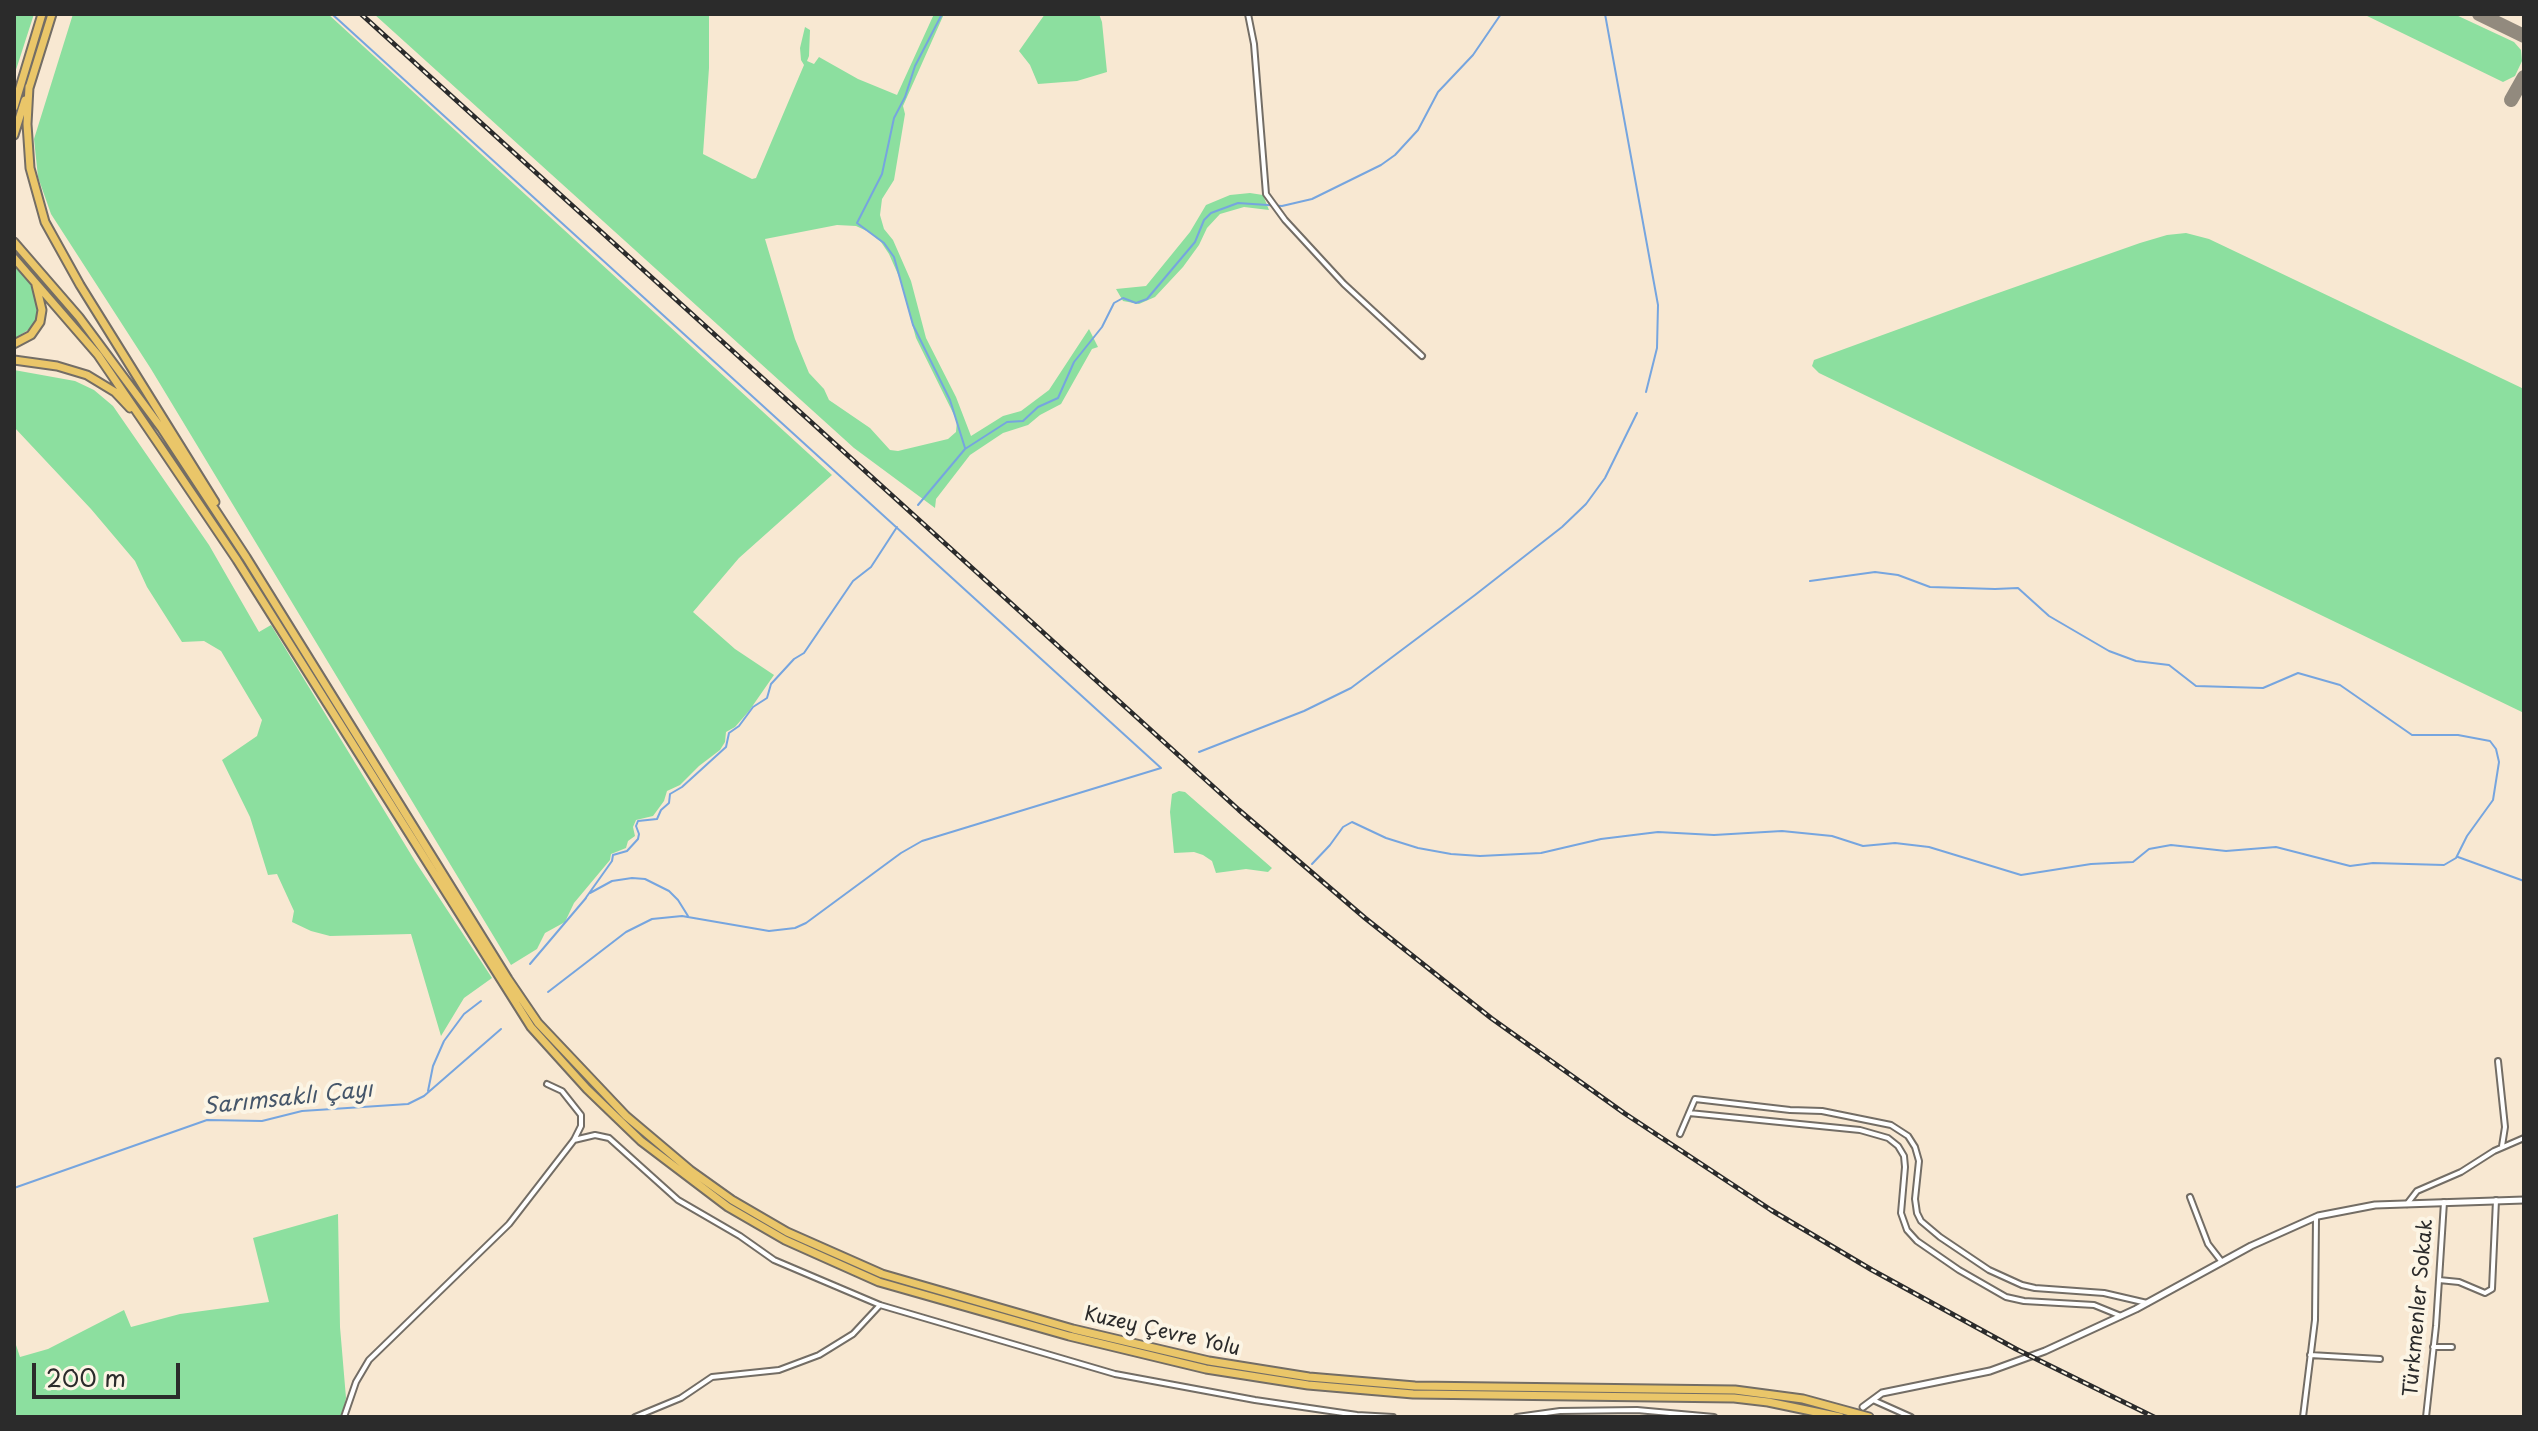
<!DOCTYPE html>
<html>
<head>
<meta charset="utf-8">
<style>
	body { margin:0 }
	#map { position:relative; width:2538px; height:1431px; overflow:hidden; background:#f8e8d2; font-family:"Playpen Sans",sans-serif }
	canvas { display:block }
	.frame { position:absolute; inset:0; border:16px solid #2b2b2b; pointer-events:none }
	.scale { position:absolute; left:32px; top:1363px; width:148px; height:36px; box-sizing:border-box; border:4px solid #2b2b2b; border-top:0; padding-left:10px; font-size:24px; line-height:28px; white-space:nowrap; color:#2b2b2b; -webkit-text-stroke:6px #fcf5e5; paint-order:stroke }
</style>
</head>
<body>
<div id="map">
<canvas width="2538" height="1431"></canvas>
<div class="frame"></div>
<div class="scale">200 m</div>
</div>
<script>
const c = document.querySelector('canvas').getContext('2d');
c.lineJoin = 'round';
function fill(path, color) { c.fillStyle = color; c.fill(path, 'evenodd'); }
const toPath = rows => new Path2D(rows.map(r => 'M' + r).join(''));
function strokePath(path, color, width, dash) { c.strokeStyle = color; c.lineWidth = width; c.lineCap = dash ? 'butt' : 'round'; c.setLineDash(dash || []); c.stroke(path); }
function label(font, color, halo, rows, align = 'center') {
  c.font = font + ' "Playpen Sans",sans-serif'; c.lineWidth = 8; c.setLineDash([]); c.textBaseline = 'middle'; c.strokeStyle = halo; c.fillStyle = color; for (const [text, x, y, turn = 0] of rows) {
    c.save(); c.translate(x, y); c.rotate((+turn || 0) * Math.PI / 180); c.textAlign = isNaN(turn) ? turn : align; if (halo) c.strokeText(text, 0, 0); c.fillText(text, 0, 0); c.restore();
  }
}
fill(toPath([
	[14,14,34,14,14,76],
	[73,14,328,14,832,475,739,558,693,612,735,649,774,675,749,711,735,727,726,732,725,742,720,750,699,766,680,785,667,791,664,801,653,816,636,820,633,827,635,836,628,841,626,848,611,854,610,860,574,903,565,922,545,933,537,949,511,965,151,369,51,214,38,177,34,139],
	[374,14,709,14,709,68,703,154,752,179,756,178,804,65,801,60,800,48,805,27,810,30,809,56,807,61,814,64,819,57,858,79,897,95,934,14,944,14,903,106,905,114,894,180,882,199,880,215,884,229,893,240,911,281,926,338,956,397,971,436,1003,416,1021,411,1049,390,1089,329,1098,347,1092,349,1061,404,1040,415,1028,425,1003,433,970,455,936,499,935,508,854,448],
	[837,225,856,226,869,232,881,242,889,254,900,279,916,338,957,421,956,432,948,439,898,451,890,450,870,428,829,400,824,389,809,373,795,339,765,239],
	[1045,14,1099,14,1102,22,1107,72,1077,81,1038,84,1030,65,1019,51],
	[2363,14,2454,14,2514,42,2521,50,2522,61,2515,76,2503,82],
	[1250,193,1263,195,1269,210,1244,207,1220,214,1207,228,1199,245,1183,267,1155,297,1139,304,1123,301,1116,289,1146,286,1190,232,1206,205,1230,195],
	[2186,233,2209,239,2524,389,2524,713,1819,373,1812,366,1814,360,1984,298,2140,243,2167,235],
	[14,265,33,285,38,298,39,313,31,328,14,339],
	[14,370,75,381,94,390,113,406,209,545,259,632,271,625,415,861,492,978,464,998,441,1036,411,934,330,936,311,931,292,922,294,911,277,874,268,875,250,817,222,760,257,736,262,720,221,651,204,641,182,642,147,587,135,561,91,509,14,427],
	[1179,791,1185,792,1272,868,1268,872,1246,869,1216,873,1212,861,1203,855,1194,852,1174,853,1170,812,1172,794],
	[338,1214,340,1327,346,1398,342,1417,14,1417,14,1339,20,1357,48,1349,124,1310,131,1327,180,1314,269,1302,253,1238]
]), '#8cdf9f');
strokePath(toPath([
	[332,14,1161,768,922,841,901,853,806,923,795,928,769,931,682,916,652,919,626,932,548,992],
	[942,14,915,66,905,97,894,118,882,174,857,223,884,243,894,257,913,325,950,400,965,448],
	[1605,14,1658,305,1657,348,1646,392],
	[918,505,965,449,1007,422,1023,421,1038,407,1058,398,1074,362,1102,327,1114,303,1123,298,1136,303,1147,299,1195,242,1204,220,1211,213,1238,203,1282,206,1312,199,1381,165,1395,155,1418,130,1438,92,1473,55,1501,14],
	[1199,752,1304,711,1351,688,1475,595,1562,527,1586,504,1605,478,1637,413],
	[2458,857,2524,881],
	[1312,864,1330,845,1343,827,1352,822,1386,838,1418,848,1451,854,1480,856,1541,853,1601,839,1658,832,1714,835,1782,831,1832,836,1863,846,1895,843,1929,847,2021,875,2091,864,2133,862,2149,849,2171,845,2226,851,2276,847,2350,866,2373,863,2444,865,2456,858,2467,836,2493,800,2499,762,2496,749,2490,741,2458,735,2412,735,2340,685,2298,673,2263,688,2196,686,2169,665,2136,661,2109,651,2049,616,2018,588,1995,589,1930,587,1898,575,1875,572,1810,581],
	[590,893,612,881,632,878,645,879,669,891,678,900,688,916],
	[585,899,612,861,613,855,627,851,638,839,639,834,636,826,638,821,657,819,661,810,669,803,670,794,682,787,726,747,729,733,739,726,753,707,767,698,771,684,794,659,804,653,853,581,871,567,897,527],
	[530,964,586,898],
	[428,1091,433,1066,444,1041,464,1014,481,1001],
	[14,1188,207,1120,262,1121,302,1111,408,1104,424,1096,501,1029]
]), '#76a5df', 2);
strokePath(toPath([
	[2479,14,2524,36],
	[2511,100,2524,77]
]), '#928a7e', 14);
const minor = toPath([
	[1248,14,1254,44,1266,194,1285,220,1344,284,1422,356],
	[2498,1061,2505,1127,2502,1146],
	[1689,1113,1860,1130,1888,1138,1898,1146,1904,1156,1905,1167,1901,1213,1907,1230,1917,1241,1959,1270,2006,1297,2024,1301,2094,1305,2121,1316],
	[1680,1134,1695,1099,1790,1110,1822,1111,1891,1125,1908,1136,1915,1147,1919,1161,1915,1199,1917,1213,1921,1221,1940,1237,1989,1270,2022,1285,2035,1288,2104,1293,2147,1303],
	[574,1140,595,1135,609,1138,678,1200,740,1236,774,1260,880,1305,1115,1374,1255,1400,1357,1415,1393,1417],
	[2190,1197,2208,1244,2222,1262],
	[2407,1204,2417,1191,2461,1172,2494,1151,2524,1138],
	[2439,1280,2459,1282,2485,1293,2492,1289,2496,1200],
	[2433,1347,2452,1347],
	[2310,1355,2380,1359],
	[1873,1400,1911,1417],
	[344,1417,356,1382,369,1360,509,1224,574,1140,581,1126,581,1115,562,1091,547,1084],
	[635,1417,681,1398,712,1377,779,1370,819,1355,853,1334,880,1305],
	[1517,1417,1560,1411,1637,1410,1714,1417],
	[2303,1417,2315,1320,2316,1217],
	[2426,1417,2436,1326,2444,1202]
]);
const tertiary = toPath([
	[1863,1407,1882,1393,1990,1371,2045,1351,2136,1309,2251,1246,2318,1216,2375,1205,2524,1200]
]);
const trunk = toPath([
	[29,87,27,124,30,168,45,222,80,285,215,502],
	[29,88,52,14],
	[14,107,42,14],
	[14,135,25,100],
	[14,242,79,317,162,429,246,557,508,979,538,1023,626,1116,690,1170,732,1200,787,1232,882,1274,1073,1329,1209,1361,1309,1377,1415,1386,1735,1390,1803,1399,1869,1417],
	[14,258,98,355,160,446,237,560,531,1027,587,1089,641,1141,728,1207,785,1240,879,1282,1069,1336,1206,1369,1308,1385,1413,1394,1734,1398,1768,1402,1840,1417],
	[14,344,31,335,40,322,42,310,36,285],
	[14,360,57,366,87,375,115,392,130,408]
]);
strokePath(minor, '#736d65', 8);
strokePath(tertiary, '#736d65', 9);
strokePath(trunk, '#736d65', 11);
strokePath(minor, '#fff', 4);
strokePath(tertiary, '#fff', 5);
strokePath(trunk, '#eac669', 7);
const rail = toPath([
	[361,14,1239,810,1365,918,1491,1018,1624,1113,1771,1210,1872,1270,2016,1349,2154,1417]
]);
strokePath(rail, '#2b2b2b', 5);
strokePath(rail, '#fcf5e5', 2, [6]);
label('20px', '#2b2b2b', '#fcf5e5', [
	["Türkmenler Sokak",2419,1308,-85],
	["Kuzey Çevre Yolu",1162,1332,13]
]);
label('italic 22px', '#45566a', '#fcf5e5', [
	["Sarımsaklı Çayı",288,1099,-6]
]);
</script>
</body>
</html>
